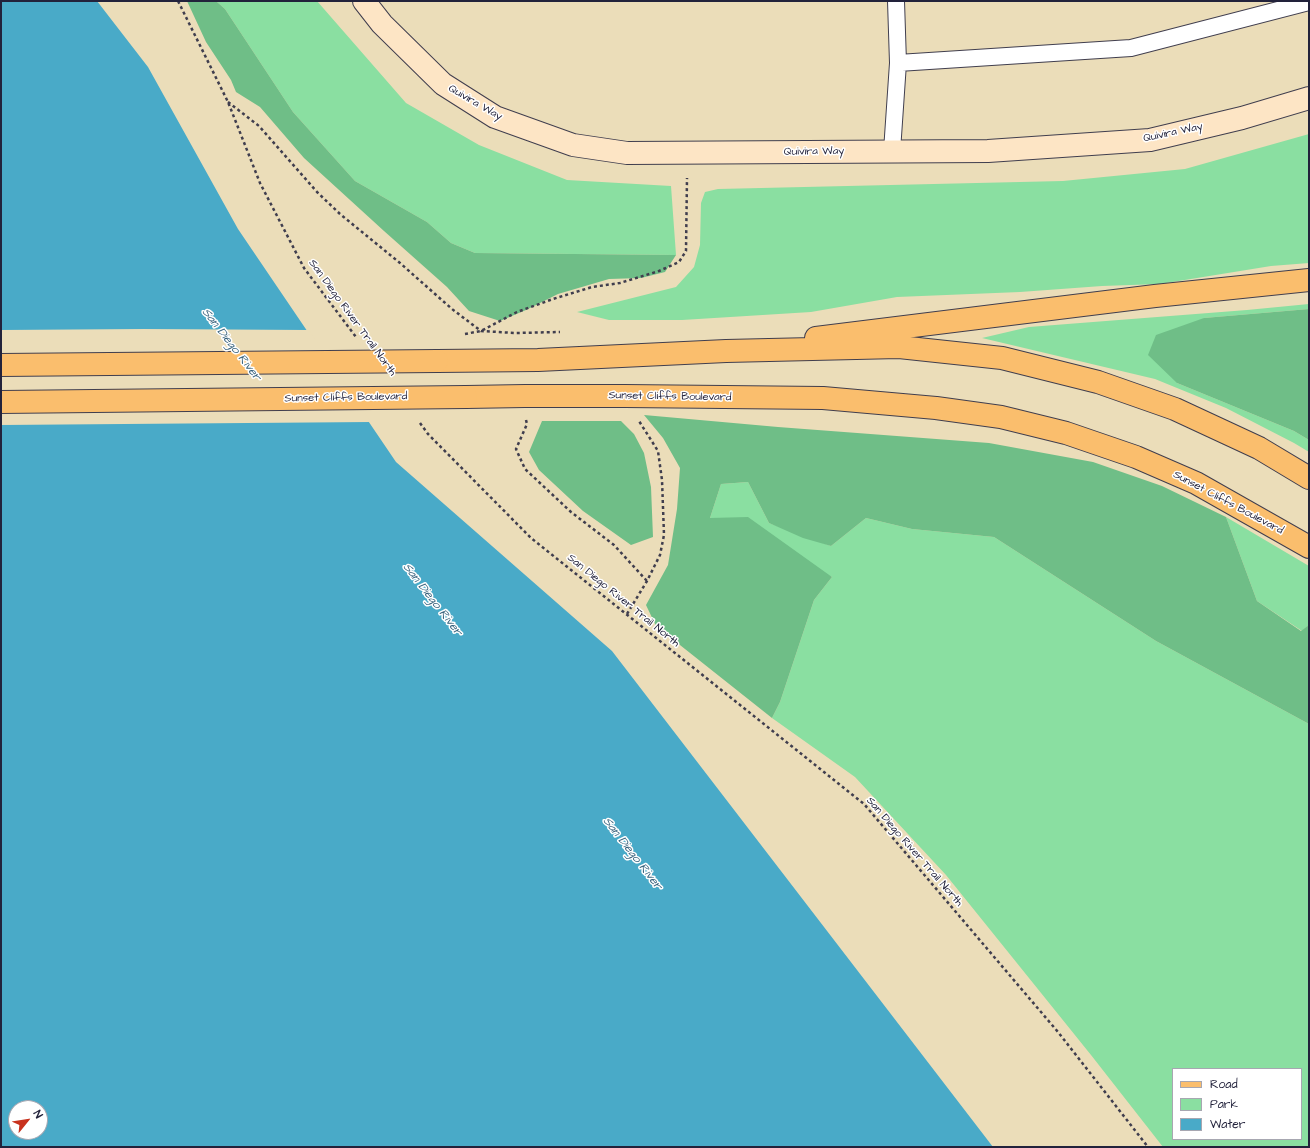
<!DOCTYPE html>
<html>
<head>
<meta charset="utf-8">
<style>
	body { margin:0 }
	#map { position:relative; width:1310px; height:1148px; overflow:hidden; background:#ebddb9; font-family:"Architects Daughter",sans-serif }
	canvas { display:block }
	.frame { position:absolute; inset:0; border:2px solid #22223b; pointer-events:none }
	.legend { position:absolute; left:1172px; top:1068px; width:130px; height:72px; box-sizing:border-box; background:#fff; border:1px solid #a7a7b1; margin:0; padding:5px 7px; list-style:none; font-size:12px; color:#22223b }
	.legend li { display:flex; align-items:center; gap:8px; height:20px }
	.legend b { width:20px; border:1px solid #a7a7b1 }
	.north { position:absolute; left:8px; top:1100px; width:40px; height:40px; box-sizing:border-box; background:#fff; border:1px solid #a7a7b1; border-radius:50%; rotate:60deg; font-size:11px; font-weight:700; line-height:16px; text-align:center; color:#22223b }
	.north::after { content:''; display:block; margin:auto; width:14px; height:18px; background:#c8321e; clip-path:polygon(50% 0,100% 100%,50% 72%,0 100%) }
</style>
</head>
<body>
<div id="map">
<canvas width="1310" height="1148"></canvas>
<div class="frame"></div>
<ul class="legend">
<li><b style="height:5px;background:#fabe6d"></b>Road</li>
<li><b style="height:11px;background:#8adfa1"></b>Park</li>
<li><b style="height:11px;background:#49aac8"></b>Water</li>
</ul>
<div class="north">N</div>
</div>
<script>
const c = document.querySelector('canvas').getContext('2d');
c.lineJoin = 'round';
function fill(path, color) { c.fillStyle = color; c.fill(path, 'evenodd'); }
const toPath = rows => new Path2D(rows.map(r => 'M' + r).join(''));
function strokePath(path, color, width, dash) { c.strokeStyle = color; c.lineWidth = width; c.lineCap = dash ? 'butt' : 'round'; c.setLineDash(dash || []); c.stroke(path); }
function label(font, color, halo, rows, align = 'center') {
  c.font = font + ' "Architects Daughter",sans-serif'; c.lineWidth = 3; c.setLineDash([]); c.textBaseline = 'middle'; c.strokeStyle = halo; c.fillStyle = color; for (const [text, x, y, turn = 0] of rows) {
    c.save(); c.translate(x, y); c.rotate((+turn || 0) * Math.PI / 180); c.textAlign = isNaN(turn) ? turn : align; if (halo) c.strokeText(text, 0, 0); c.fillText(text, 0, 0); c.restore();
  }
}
fill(toPath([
	[216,1,317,1,406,103,479,145,567,180,671,186,676,255,475,253,451,243,427,222,355,181,293,112,225,9],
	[1309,134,1309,263,1271,266,1160,284,1102,286,1020,292,897,297,811,312,682,320,609,320,577,312,676,287,694,267,700,245,701,203,705,192,718,189,1063,181,1185,169],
	[1309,304,1309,309,1204,318,1177,383,1294,431,1309,440,1309,452,1294,443,1226,408,1155,379,982,338,1029,327,1247,310],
	[748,482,769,523,831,546,866,518,912,529,994,537,1156,641,1309,724,1309,1144,1307,1147,1163,1147,1091,1055,946,875,855,777,772,718,780,702,814,600,832,577,710,518,721,484],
	[1173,1069,1301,1069,1301,1139,1173,1139],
	[1226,517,1309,566,1309,625,1302,631,1257,601]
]), '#8adfa1');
fill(toPath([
	[187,1,216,1,225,9,293,112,355,181,427,222,451,243,475,253,676,255,665,272,641,278,609,279,558,294,526,310,500,321,469,311,447,287,384,231,304,158,260,107,236,92,231,80,206,42],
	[1309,309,1309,440,1294,431,1177,383,1148,355,1156,335,1204,318],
	[644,415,778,427,989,443,1093,462,1162,486,1226,517,1257,601,1301,631,1309,625,1309,724,1156,641,994,537,912,529,866,518,831,546,803,538,769,523,748,482,721,484,710,518,748,517,832,577,814,600,780,702,772,718,656,626,646,605,668,565,677,509,680,468,663,438],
	[542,421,621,421,634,434,644,453,651,487,653,537,631,545,583,511,539,470,529,452]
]), '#6fbe87');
fill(toPath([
	[1,1,97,1,148,67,238,229,396,462,612,651,993,1147,1,1147],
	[16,1108,40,1108,40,1132,16,1132]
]), '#49aac8');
fill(toPath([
	[144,329,309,330,371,422,1,425,1,330]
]), '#ebddb9');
const lane = toPath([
	[898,63,1131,48,1309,2],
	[892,151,898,63,896,1]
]);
const secondary = toPath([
	[364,1,382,24,443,84,495,117,573,145,627,153,988,151,1150,140,1242,118,1309,98]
]);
const primary = toPath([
	[816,338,1155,296,1309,280],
	[437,361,538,360,726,351,899,347,1002,358,1098,382,1175,409,1259,448,1309,478],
	[466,397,525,396,625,396,823,398,936,408,1001,417,1066,433,1136,457,1196,483,1309,547]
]);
strokePath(lane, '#403e4e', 18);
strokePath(secondary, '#403e4e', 24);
strokePath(primary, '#403e4e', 24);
strokePath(toPath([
	[178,1,228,102,260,183,304,268,356,337],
	[228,102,259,126,317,192,340,214,400,263,452,309,481,331,515,333,560,332],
	[465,334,481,331,517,312,553,299,592,287,620,283,659,271,679,262,686,251,687,178],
	[526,420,527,424,516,449,525,469,571,512,614,545,647,581],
	[420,423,428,434,531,538,864,804,1058,1032,1148,1147],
	[627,614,647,581,660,555,664,535,662,480,658,451,639,421]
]), '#403e4e', 2.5, [3, 3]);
strokePath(lane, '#fff', 16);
strokePath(secondary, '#fde5c5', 22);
strokePath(primary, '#fabe6d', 22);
const primaryBridge = toPath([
	[1,365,437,361],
	[1,402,466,397]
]);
strokePath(primaryBridge, '#403e4e', 24, []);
strokePath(primaryBridge, '#fabe6d', 22);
label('11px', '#22223b', '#fff', [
	["Quivira Way",475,103,30],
	["Quivira Way",1173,133,-12],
	["Quivira Way",814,152,-1],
	["San Diego River Trail North",352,318,54],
	["Sunset Cliffs Boulevard",670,397,1],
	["Sunset Cliffs Boulevard",346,398,-1],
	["Sunset Cliffs Boulevard",1228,503,28],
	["San Diego River Trail North",623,601,39],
	["San Diego River Trail North",914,852,49]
]);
label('italic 12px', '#345f7a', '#fff', [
	["San Diego River",231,345,52],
	["San Diego River",432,600,52],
	["San Diego River",632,854,52]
]);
</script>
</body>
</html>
